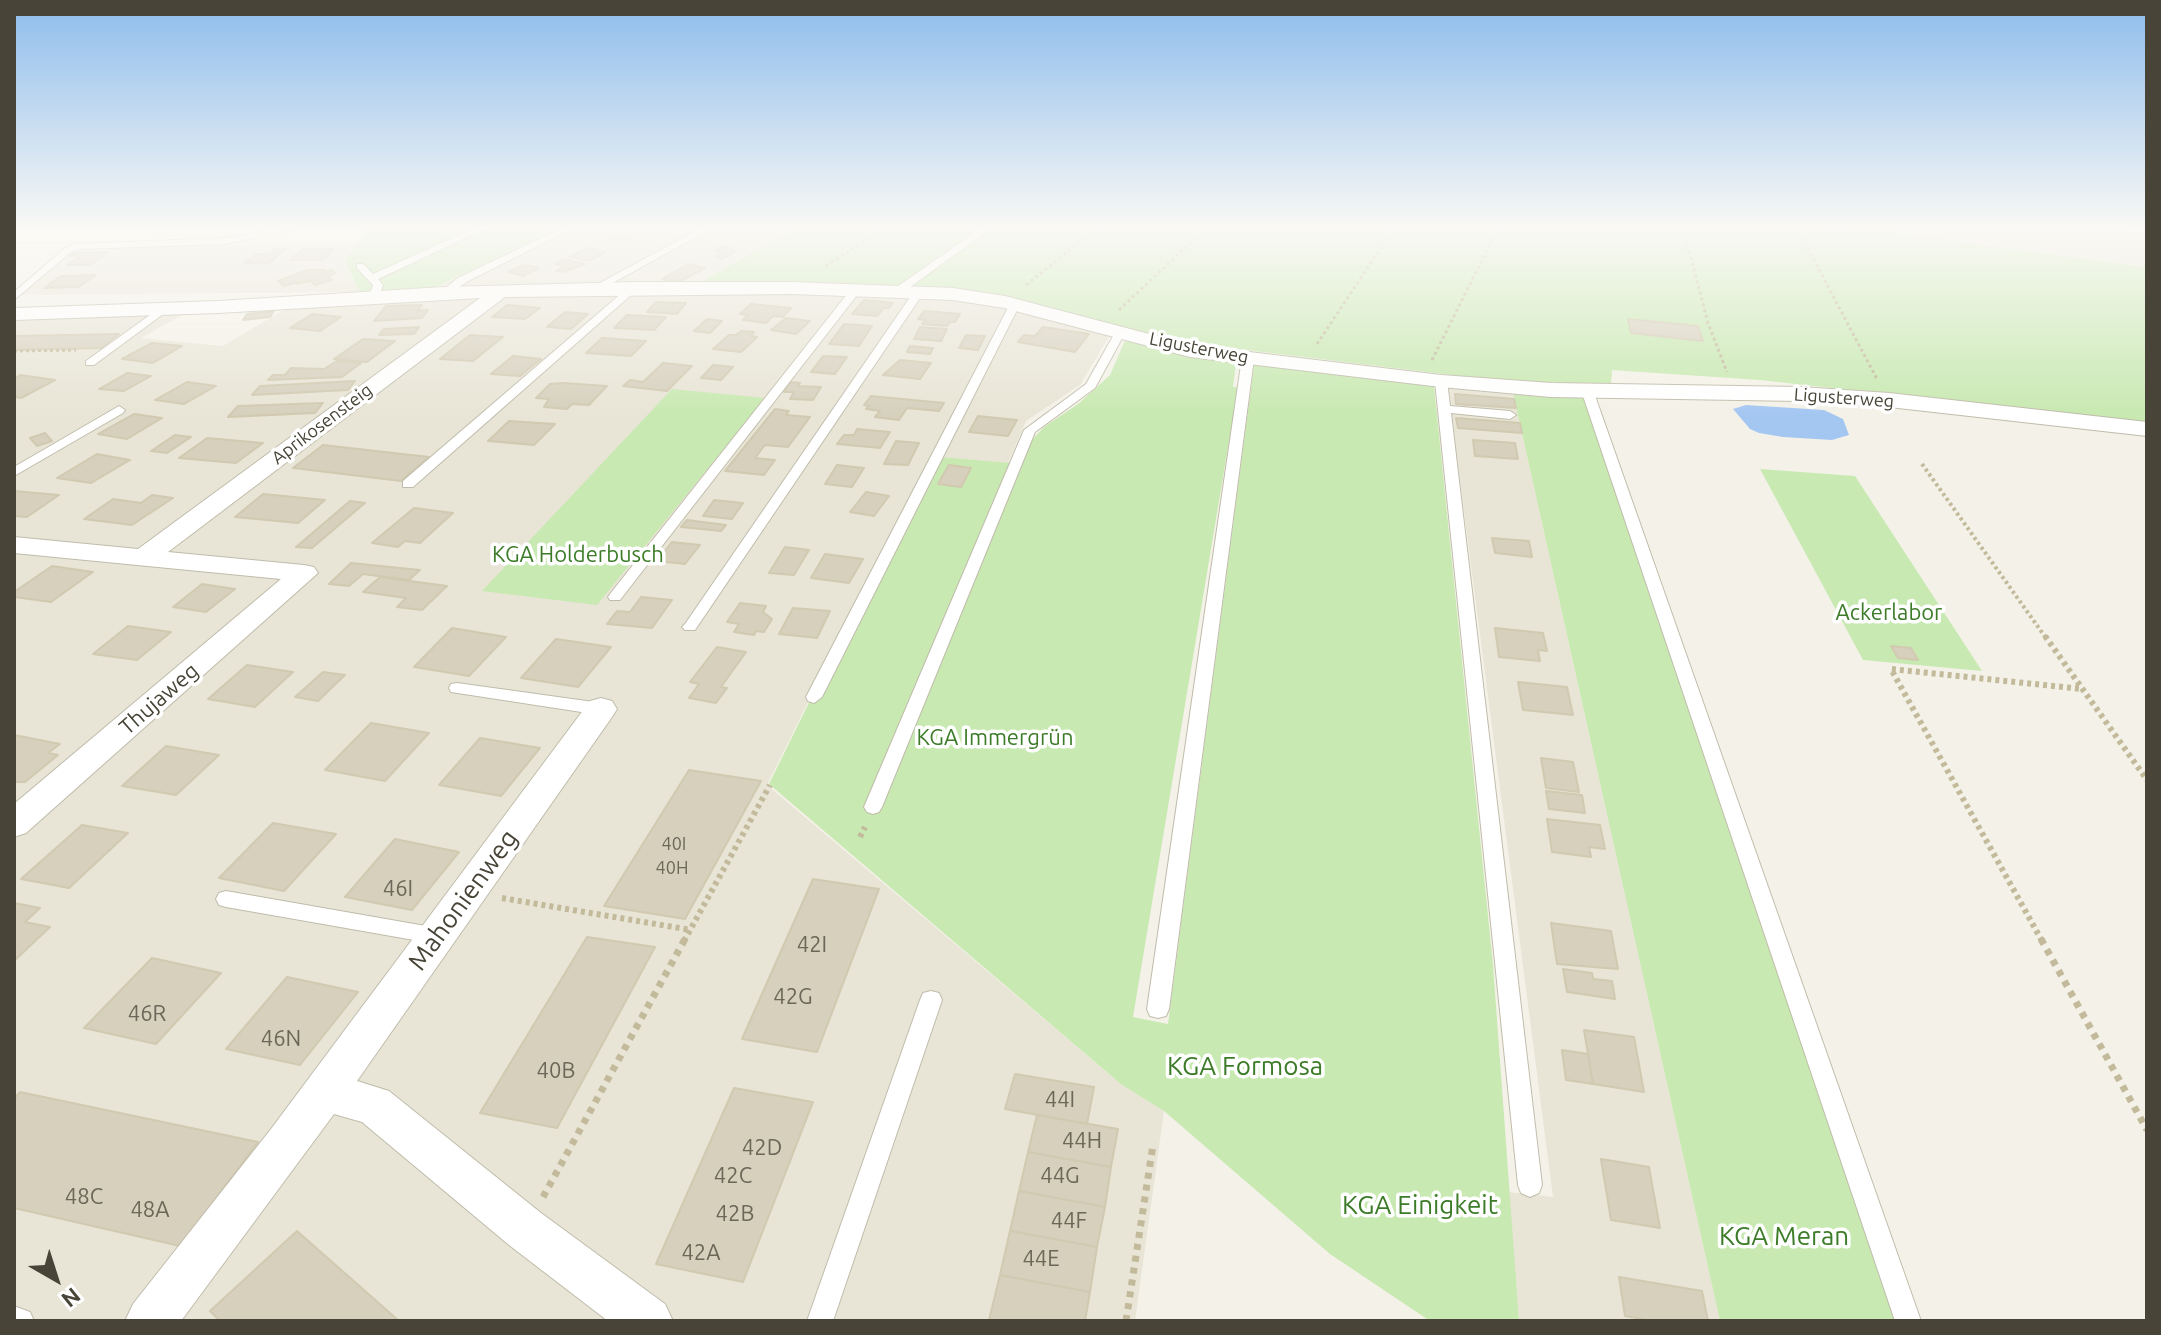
<!DOCTYPE html>
<html>
<head>
<meta charset="utf-8">
<style>
	body { margin:0 }
	#map { position:relative; width:2161px; height:1335px; overflow:hidden; background:#f4f2e8; font-family:Ubuntu,sans-serif }
	canvas { display:block }
	.frame { position:absolute; inset:0; border:16px solid #484437; pointer-events:none }
	.north { position:absolute; left:16px; top:1239px; width:80px; height:80px; -webkit-text-stroke:6px #fff; paint-order:stroke; rotate:141deg; font-size:22px; font-weight:700; line-height:32px; text-align:center; color:#484437 }
	.north::after { content:''; display:block; margin:auto; width:28px; height:36px; background:#484437; clip-path:polygon(50% 0,100% 100%,50% 72%,0 100%) }
</style>
</head>
<body>
<div id="map">
<canvas width="2161" height="1335"></canvas>
<div class="frame"></div>
<div class="north">N</div>
</div>
<script>
const c = document.querySelector('canvas').getContext('2d');
c.lineJoin = 'round';
function fill(path, color) { c.fillStyle = color; c.fill(path, 'evenodd'); }
const toPath = rows => new Path2D(rows.map(r => 'M' + r).join(''));
function strokePath(path, color, width, dash) { c.strokeStyle = color; c.lineWidth = width; c.lineCap = dash ? 'butt' : 'round'; c.setLineDash(dash || []); c.stroke(path); }
function label(font, color, halo, rows, align = 'center') {
  c.font = font + ' Ubuntu,sans-serif'; c.lineWidth = 7; c.setLineDash([]); c.textBaseline = 'middle'; c.strokeStyle = halo; c.fillStyle = color; for (const [text, x, y, turn = 0] of rows) {
    c.save(); c.translate(x, y); c.rotate((+turn || 0) * Math.PI / 180); c.textAlign = isNaN(turn) ? turn : align; if (halo) c.strokeText(text, 0, 0); c.fillText(text, 0, 0); c.restore();
  }
}
fill(toPath([
	[561,228,795,228,698,284,429,290],
	[1895,228,2147,228,2147,267,1899,234],
	[355,243,359,244,345,261,360,292,21,295,76,248],
	[802,291,966,298,1111,333,1080,385,1026,421,1008,463,930,456,767,785,1122,1085,1164,1111,1135,1321,14,1321,14,319,184,314,141,338,223,346,287,308,380,301,606,292],
	[1448,388,1513,393,1720,1321,1519,1321,1508,1192,1553,1197]
]), '#e8e5d6');
fill(toPath([
	[367,228,561,228,429,290,360,292,345,261],
	[795,228,1895,228,1899,234,2147,267,2147,423,1760,380,1612,370,1611,384,1501,381,1189,343,987,292,812,283,698,284],
	[1126,338,1193,356,1236,363,1233,387,1238,387,1133,1017,1168,1024,1254,365,1434,386,1493,965,1519,1321,1430,1321,1330,1254,1164,1111,1122,1085,769,784,930,456,1022,464,1031,441,1044,427,1078,404,1110,375],
	[672,389,765,398,597,605,482,591],
	[1513,393,1584,396,1898,1321,1720,1321],
	[1760,469,1855,476,1982,671,1863,660]
]), '#c8e9b1');
fill(toPath([
	[1746,405,1824,410,1843,419,1849,435,1832,440,1783,437,1759,433,1750,429,1733,409]
]), '#a4c7f2');
const building = toPath([
	[620,228,653,228,626,242,594,235,620,228],
	[722,246,733,249,730,250,736,251,723,259,715,257,722,253,714,251,722,246],
	[588,248,606,252,589,261,570,257,588,248],
	[275,249,286,249,269,263,244,263,256,254,270,254,275,249],
	[303,249,334,249,322,260,290,260,303,249],
	[108,252,90,265,67,265,80,256,69,256,74,253,108,252],
	[564,259,585,264,564,272,556,271,565,266,555,264,564,259],
	[688,264,705,268,679,282,662,279,688,264],
	[524,265,539,268,523,276,508,272,524,265],
	[308,270,325,270,321,273,332,270,336,273,327,276,332,280,315,285,311,281,296,284,300,281,284,286,278,281,308,270],
	[96,275,79,287,44,288,61,276,96,275],
	[864,300,886,302,893,303,889,308,884,308,877,316,852,314,864,300],
	[656,302,686,303,677,314,647,312,656,302],
	[751,304,791,308,783,317,773,316,766,323,743,320,748,315,740,314,751,304],
	[422,305,417,311,428,310,422,318,374,321,386,306,422,305],
	[507,305,540,308,525,319,492,317,507,305],
	[274,311,270,317,243,320,247,314,274,311],
	[924,311,960,314,955,322,950,322,947,326,922,324,925,320,918,319,924,311],
	[565,312,588,314,571,329,547,327,565,312],
	[312,314,341,317,320,331,290,328,312,314],
	[627,315,666,317,654,330,614,328,627,315],
	[786,318,810,321,796,334,771,330,786,318],
	[707,319,722,321,710,333,694,331,707,319],
	[1628,319,1698,326,1703,341,1631,333,1628,319],
	[844,324,872,326,859,346,829,344,844,324],
	[419,327,414,334,379,335,384,329,419,327],
	[920,327,947,329,941,341,914,339,920,327],
	[1043,327,1089,334,1075,352,1018,342,1024,335,1035,336,1043,327],
	[741,331,754,332,751,336,757,337,741,352,713,349,729,335,736,335,741,331],
	[119,334,101,348,14,350,14,336,119,334],
	[470,335,503,337,473,361,440,359,470,335],
	[966,335,985,336,978,350,959,348,966,335],
	[602,338,646,341,631,356,586,353,602,338],
	[363,339,395,341,367,362,334,359,363,339],
	[152,343,182,346,153,363,122,359,152,343],
	[910,346,933,348,930,354,907,352,910,346],
	[513,356,541,359,520,376,491,374,513,356],
	[823,356,847,357,835,374,811,372,823,356],
	[900,360,931,363,920,379,883,375,900,360],
	[337,361,361,363,342,377,268,380,273,375,285,375,291,368,324,369,337,361],
	[663,363,692,366,667,391,623,386,630,380,643,382,663,363],
	[713,365,733,367,721,380,701,378,713,365],
	[127,373,151,376,124,391,99,389,127,373],
	[20,375,55,380,21,398,14,397,14,379,20,375],
	[355,381,348,390,252,395,260,386,355,381],
	[187,382,216,386,184,404,155,400,187,382],
	[790,382,800,383,798,386,821,387,813,400,790,399,794,392,784,392,790,382],
	[563,383,607,386,589,405,572,404,567,409,544,407,549,399,536,398,550,384,563,383],
	[1455,394,1514,399,1516,408,1456,404,1455,394],
	[871,396,944,403,939,411,907,408,899,420,875,417,880,411,866,409,869,406,864,405,871,396],
	[323,403,315,413,228,417,238,406,323,403],
	[775,409,789,411,786,415,810,417,788,447,765,445,755,458,775,460,764,475,725,471,775,409],
	[134,414,162,418,127,439,98,434,134,414],
	[978,416,1017,420,1008,436,969,432,978,416],
	[1456,418,1520,423,1522,433,1458,428,1456,418],
	[509,421,555,424,534,445,488,441,509,421],
	[857,429,890,432,880,448,837,444,844,435,854,435,857,429],
	[45,433,52,441,37,446,30,438,45,433],
	[175,435,191,437,167,453,151,451,175,435],
	[207,438,263,443,236,463,179,458,207,438],
	[1473,440,1515,443,1518,459,1475,456,1473,440],
	[896,441,919,443,908,465,884,464,896,441],
	[323,445,429,457,401,481,293,468,323,445],
	[97,454,130,460,91,483,57,478,97,454],
	[837,465,864,468,852,487,825,484,837,465],
	[949,465,971,468,961,487,938,484,949,465],
	[14,491,59,495,27,517,14,516,14,491],
	[866,492,889,496,874,516,850,512,866,492],
	[263,494,325,500,298,523,235,517,263,494],
	[152,495,173,498,132,525,84,519,113,499,141,503,152,495],
	[714,500,743,503,732,519,703,516,714,500],
	[350,501,365,503,312,548,296,547,350,501],
	[414,508,453,513,420,543,405,541,398,547,372,543,414,508],
	[687,520,726,525,721,531,681,527,687,520],
	[1492,538,1529,541,1532,557,1495,553,1492,538],
	[672,542,700,545,685,564,657,561,672,542],
	[785,547,809,550,794,575,769,573,785,547],
	[825,554,863,559,849,583,811,578,825,554],
	[351,563,420,570,409,580,363,574,349,586,329,584,351,563],
	[52,566,93,572,51,602,14,597,14,592,52,566],
	[380,577,447,586,422,610,397,607,406,598,363,592,380,577],
	[202,584,235,589,206,612,173,607,202,584],
	[641,597,672,600,652,628,607,624,617,611,630,612,641,597],
	[740,603,766,606,763,612,772,619,764,632,756,631,754,635,734,632,739,624,727,622,740,603],
	[793,608,830,611,817,638,779,634,793,608],
	[128,626,171,632,137,660,93,654,128,626],
	[452,628,506,637,469,676,414,667,452,628],
	[1495,628,1543,633,1547,651,1538,650,1540,661,1499,657,1495,628],
	[556,639,611,647,578,687,521,678,556,639],
	[1891,646,1911,648,1918,660,1898,658,1891,646],
	[717,647,746,652,721,687,727,688,716,703,689,698,699,684,690,682,717,647],
	[247,665,293,672,255,707,208,699,247,665],
	[323,672,345,675,318,701,295,697,323,672],
	[1518,682,1567,687,1573,715,1523,710,1518,682],
	[371,723,429,733,385,781,325,770,371,723],
	[14,735,60,744,48,753,58,755,25,782,14,782,14,735],
	[480,738,540,748,501,796,439,785,480,738],
	[166,746,219,755,176,795,122,786,166,746],
	[1541,758,1573,762,1579,792,1546,788,1541,758],
	[689,770,761,781,685,919,604,906,689,770],
	[1546,791,1582,795,1585,813,1549,809,1546,791],
	[1547,819,1600,825,1605,849,1589,847,1591,857,1552,852,1547,819],
	[273,823,336,834,284,891,219,878,273,823],
	[82,825,128,833,69,888,21,879,82,825],
	[395,839,459,852,412,910,345,897,395,839],
	[813,879,879,889,817,1052,742,1039,813,879],
	[14,903,40,908,25,922,50,927,14,961,14,903],
	[1551,923,1611,931,1618,969,1557,964,1551,923],
	[587,937,655,947,557,1128,480,1113,587,937],
	[152,958,221,973,156,1044,84,1028,152,958],
	[1563,969,1592,973,1593,979,1612,981,1615,999,1567,992,1563,969],
	[287,977,358,992,300,1065,226,1049,287,977],
	[1584,1030,1634,1037,1644,1092,1593,1084,1584,1030],
	[1562,1050,1588,1054,1593,1084,1566,1080,1562,1050],
	[1015,1074,1094,1087,1087,1124,1005,1109,1015,1074],
	[734,1088,813,1102,743,1282,656,1264,734,1088],
	[20,1092,258,1142,180,1246,14,1208,14,1099,20,1092],
	[1037,1115,1118,1129,1111,1167,1028,1152,1037,1115],
	[1028,1152,1111,1167,1105,1207,1019,1191,1028,1152],
	[1601,1159,1649,1167,1660,1228,1611,1220,1601,1159],
	[1019,1191,1105,1207,1097,1247,1010,1231,1019,1191],
	[297,1231,399,1321,220,1321,210,1311,297,1231],
	[1010,1231,1097,1247,1090,1292,1000,1275,1010,1231],
	[1000,1275,1090,1292,1085,1321,989,1320,1000,1275],
	[1619,1277,1702,1291,1708,1321,1654,1321,1625,1316,1619,1277]
]);
fill(building, '#d6d0bd');
strokePath(building, '#d1c9b0', 2);
const lane = toPath([
	[277,228,297,228,226,244,79,249,71,252,14,300,14,292,65,248,75,244,226,238,277,228],
	[475,228,487,228,378,279,383,285,379,296,374,299,369,296,373,285,357,268,357,264,363,264,373,274,475,228],
	[562,228,574,228,466,282,448,295,439,293,458,278,562,228],
	[701,228,712,228,598,291,589,289,701,228],
	[981,228,991,228,902,293,894,293,894,289,981,228],
	[2121,228,2147,228,2147,234,2125,231,2121,228],
	[630,286,639,288,413,487,403,487,403,481,630,286],
	[852,288,861,290,620,600,610,600,608,597,610,594,852,288],
	[915,290,924,292,695,630,685,630,682,627,685,624,915,290],
	[1015,301,1020,304,822,697,814,703,808,701,806,697,1010,304,1015,301],
	[161,307,170,309,94,365,86,365,86,361,161,307],
	[1117,329,1126,331,1095,388,1035,432,882,807,879,812,873,814,867,812,864,807,1024,430,1086,384,1117,329],
	[1248,355,1254,358,1169,1009,1166,1016,1158,1018,1150,1016,1147,1009,1242,358,1248,355],
	[1441,378,1447,381,1450,406,1510,411,1516,415,1510,419,1451,413,1542,1185,1539,1193,1530,1197,1521,1193,1518,1185,1435,381,1441,378],
	[1587,387,1593,390,1921,1321,1895,1321,1581,390,1587,387],
	[119,406,125,410,123,413,14,476,14,467,119,406],
	[457,683,601,703,609,709,601,715,451,692,449,688,451,684,457,683],
	[226,891,437,928,444,930,447,936,444,942,437,944,226,907,219,905,216,899,219,893,226,891],
	[931,991,939,993,942,1000,833,1321,807,1321,920,1000,923,993,931,991],
	[14,1306,30,1312,34,1321,14,1321,14,1306]
]);
const street = toPath([
	[634,282,792,282,953,288,1005,296,1191,345,1441,375,1551,383,1801,387,1889,393,2147,422,2147,436,1889,407,1801,401,1551,397,1441,387,1190,357,1004,308,953,300,792,294,505,297,168,552,304,565,314,567,318,573,26,833,14,837,14,804,281,579,14,553,14,537,138,549,480,298,218,313,14,320,14,308,218,301,444,287,634,282],
	[601,698,612,701,617,709,612,717,357,1081,389,1091,541,1213,665,1304,673,1321,608,1321,509,1245,362,1122,334,1114,181,1321,125,1321,133,1304,271,1129,590,701,601,698]
]);
strokePath(lane, '#c0bcab', 2);
strokePath(street, '#c0bcab', 2);
strokePath(toPath([
	[1683,228,1708,323,1727,372],
	[1872,234,1826,233,1806,237,1806,245,1877,379],
	[826,266,886,228],
	[1026,285,1097,228],
	[1119,310,1206,228],
	[1317,344,1394,228],
	[14,351,76,350],
	[1432,360,1498,228]
]), '#c2ba9b', 3, [3, 3]);
strokePath(toPath([
	[1922,464,2046,638]
]), '#c2ba9b', 4, [3, 3]);
strokePath(toPath([
	[2045,636,2147,780],
	[860,837,865,827],
	[502,898,691,930],
	[684,941,770,785],
	[2042,941,1891,669,2082,689]
]), '#c2ba9b', 6, [4, 4]);
strokePath(toPath([
	[2041,939,2147,1130],
	[543,1197,685,939],
	[1126,1321,1153,1145]
]), '#c2ba9b', 7, [6, 6]);
fill(lane, '#fff');
fill(street, '#fff');
const sky = c.createLinearGradient(0, 0, 0, 415);
sky.addColorStop(0, '#8dbcec');
sky.addColorStop(0.55, '#faf9f5');
sky.addColorStop(1, '#faf9f500');
c.fillStyle = sky;
c.fillRect(0, 0, 2161, 415);
label('18px', '#484437', '#fff', [
	["Ligusterweg",1199,348,11],
	["Ligusterweg",1844,398,4],
	["Aprikosensteig",322,424,-37]
]);
label('18px', '#6c6758', null, [
	["40I",674,844],
	["40H",672,868]
]);
label('22px', '#3c7c28', '#fff', [
	["KGA Holderbusch",578,555],
	["Ackerlabor",1889,613],
	["KGA Immergrün",995,738]
]);
label('22px', '#484437', '#fff', [
	["Thujaweg",159,699,-41]
]);
label('22px', '#6c6758', null, [
	["46I",398,889],
	["42I",812,945],
	["42G",793,997],
	["46R",147,1014],
	["46N",281,1039],
	["40B",556,1071],
	["44I",1060,1100],
	["44H",1082,1141],
	["42D",762,1148],
	["42C",733,1176],
	["44G",1060,1176],
	["48C",84,1197],
	["48A",150,1210],
	["42B",735,1214],
	["44F",1069,1221],
	["42A",701,1253],
	["44E",1041,1259]
]);
label('26px', '#484437', '#fff', [
	["Mahonienweg",463,900,-54]
]);
label('26px', '#3c7c28', '#fff', [
	["KGA Formosa",1245,1066],
	["KGA Einigkeit",1420,1205],
	["KGA Meran",1784,1236]
]);
</script>
</body>
</html>
